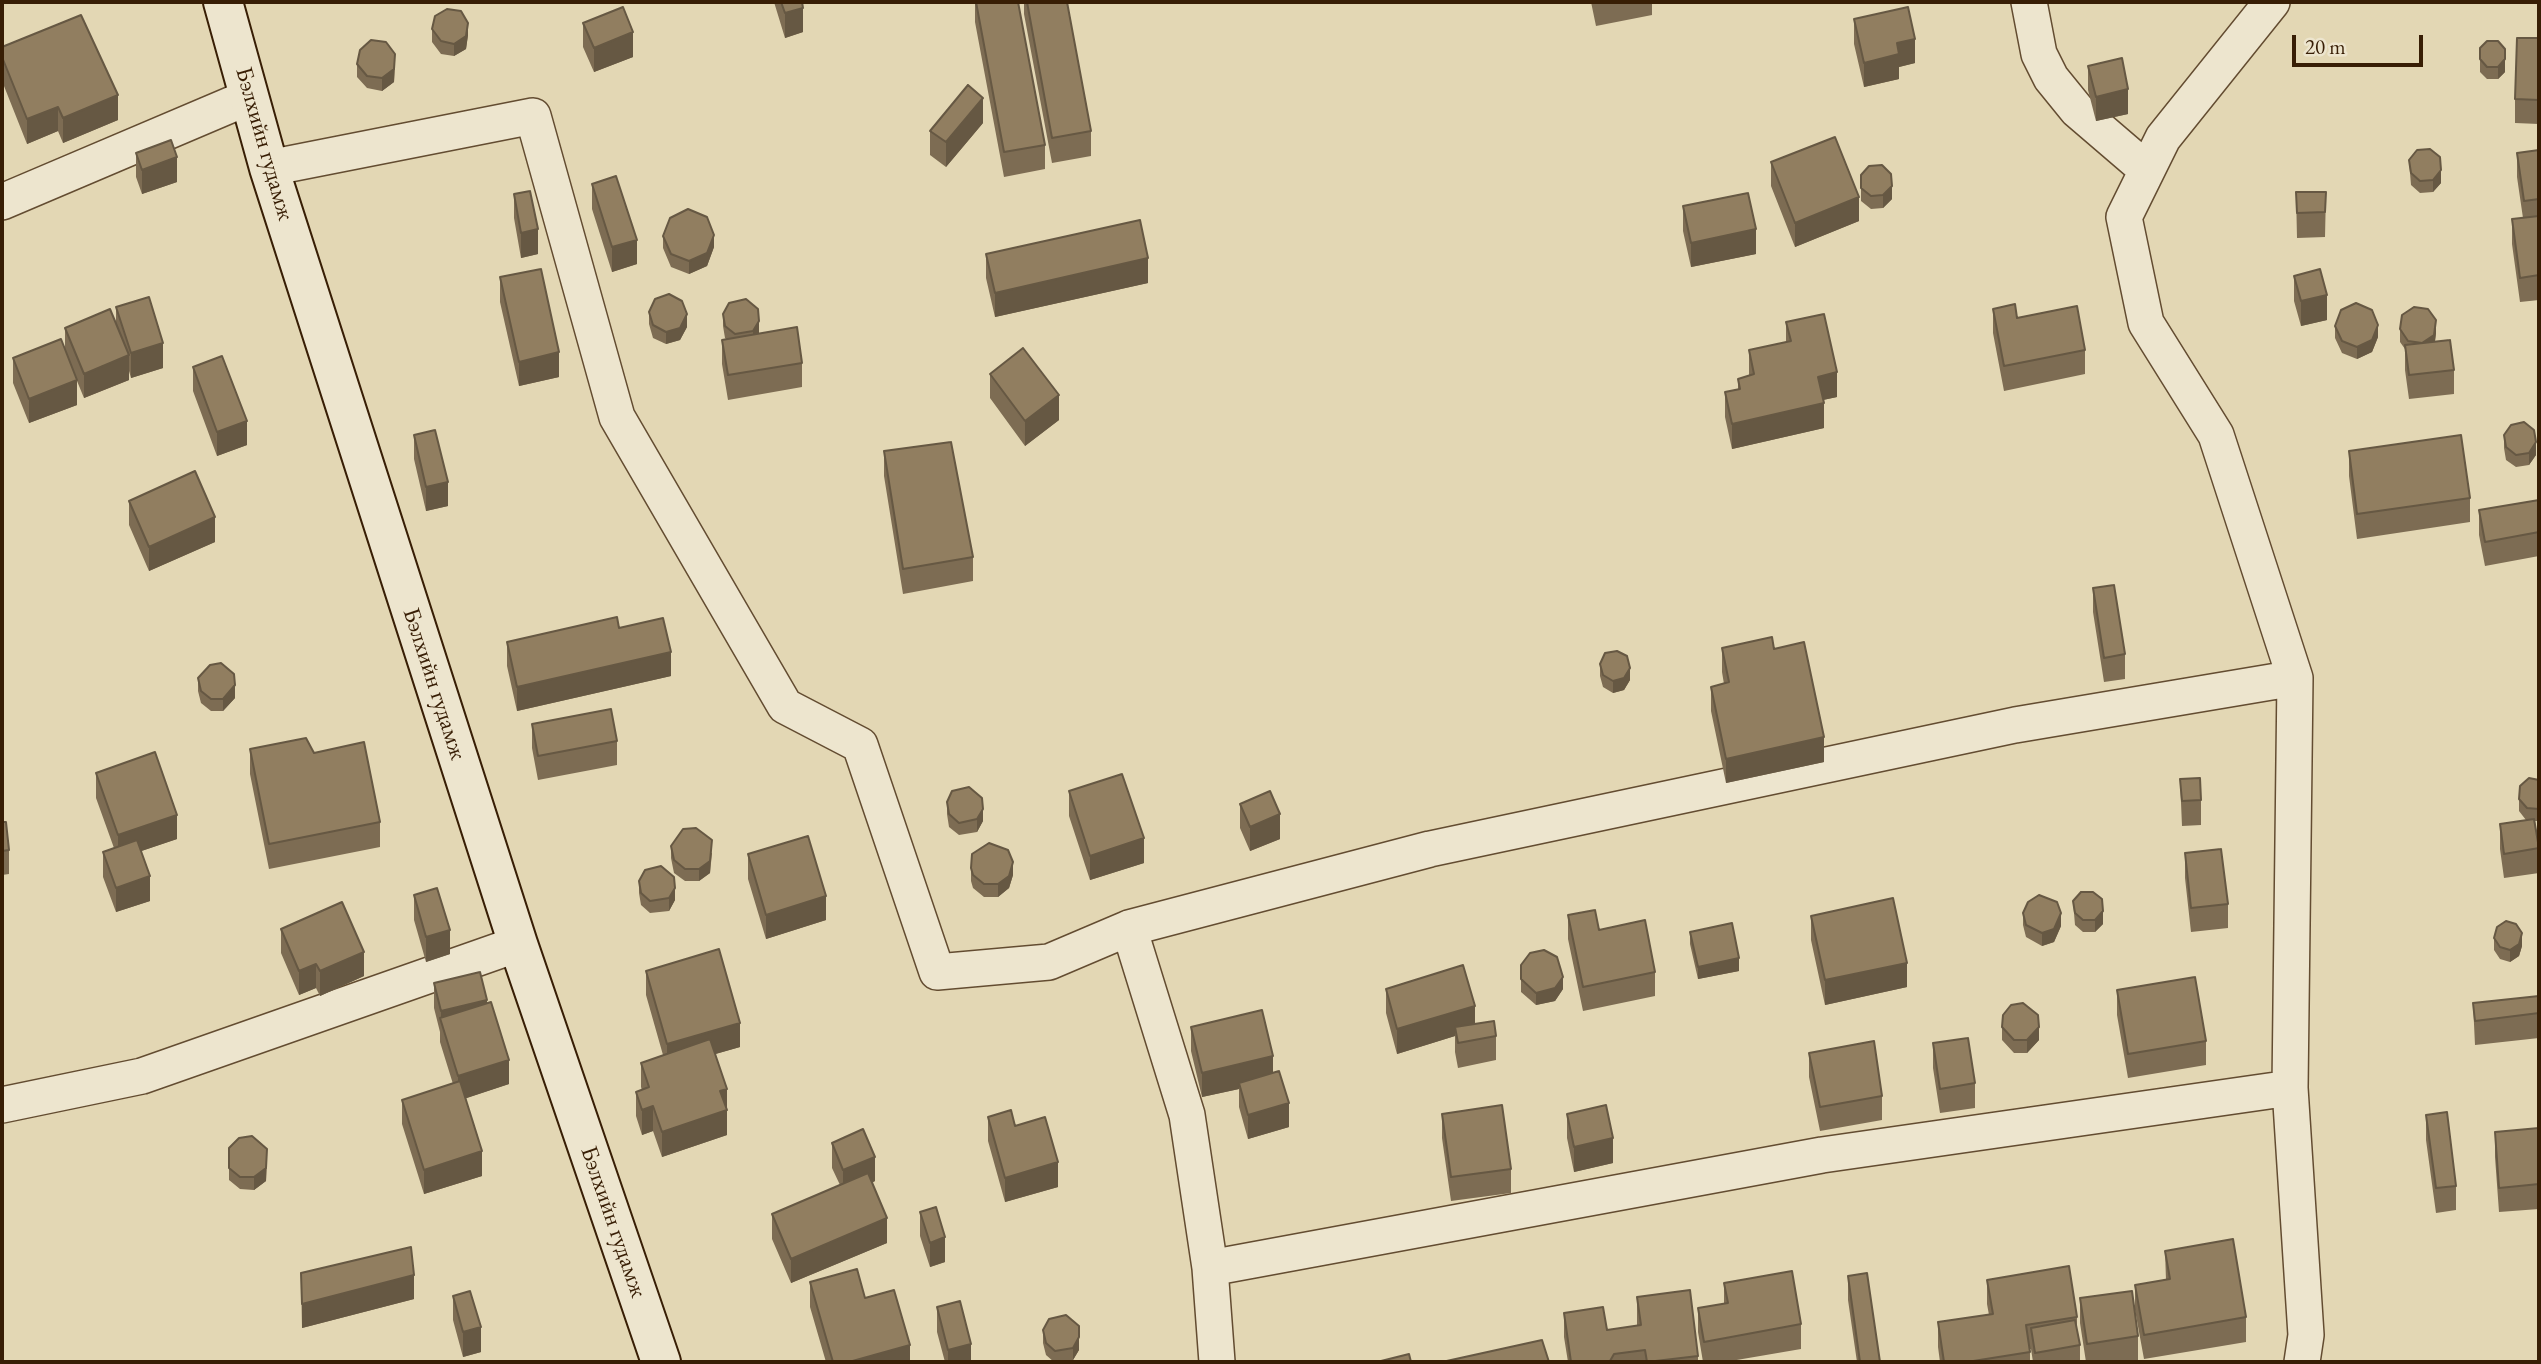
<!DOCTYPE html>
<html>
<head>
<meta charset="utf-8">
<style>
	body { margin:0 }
	#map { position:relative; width:2541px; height:1364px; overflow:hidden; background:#e3d7b4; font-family:"EB Garamond",serif }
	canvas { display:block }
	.frame { position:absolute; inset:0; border:4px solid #381e05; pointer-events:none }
	.scale { position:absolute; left:2292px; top:35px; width:131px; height:32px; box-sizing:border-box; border:4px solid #381e05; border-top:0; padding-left:9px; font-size:21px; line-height:24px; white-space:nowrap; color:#381e05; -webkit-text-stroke:5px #ede5ce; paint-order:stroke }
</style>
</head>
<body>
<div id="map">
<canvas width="2541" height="1364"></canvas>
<div class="frame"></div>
<div class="scale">20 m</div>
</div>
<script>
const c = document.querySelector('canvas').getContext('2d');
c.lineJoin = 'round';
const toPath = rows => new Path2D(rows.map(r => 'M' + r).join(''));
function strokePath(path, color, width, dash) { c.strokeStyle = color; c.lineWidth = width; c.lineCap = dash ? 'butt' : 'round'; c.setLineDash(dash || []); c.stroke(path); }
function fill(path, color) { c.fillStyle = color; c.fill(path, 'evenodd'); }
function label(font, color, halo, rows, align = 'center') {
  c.font = font + ' "EB Garamond",serif'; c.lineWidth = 5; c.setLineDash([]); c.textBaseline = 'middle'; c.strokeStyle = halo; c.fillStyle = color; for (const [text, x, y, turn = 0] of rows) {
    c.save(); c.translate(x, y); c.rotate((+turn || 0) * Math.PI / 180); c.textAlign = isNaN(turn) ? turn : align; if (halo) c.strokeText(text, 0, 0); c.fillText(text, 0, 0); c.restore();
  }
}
const street = toPath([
	[2029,2,2039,54,2051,78,2077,110,2147,170],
	[2272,2,2163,138,2124,217,2146,323,2216,435,2295,678,2290,1088,2306,1335,2302,1362],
	[269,168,533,116,617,417,785,706,860,745,937,972,1049,962,1129,928,1430,849,2015,725,2295,678],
	[2,202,249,97],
	[1129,928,1187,1115,1210,1268,1217,1362],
	[2,1105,142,1076,518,944],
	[1210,1268,1822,1155,2290,1088]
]);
const secondary = toPath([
	[223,2,269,168,518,944,661,1362]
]);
strokePath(street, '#634c31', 38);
strokePath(secondary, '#381e05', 42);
strokePath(street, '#ede5ce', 35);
strokePath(secondary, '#ede5ce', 38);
fill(toPath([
	[774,2,802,2,803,32,785,38],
	[975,2,1018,2,1045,145,1045,169,1004,177,975,22],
	[1024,2,1067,2,1091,131,1091,156,1052,163,1024,14],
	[1591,2,1652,2,1652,15,1596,26],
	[1854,19,1915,63,1899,67,1899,79,1864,87,1854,44],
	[583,23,633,57,594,72,583,47],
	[432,29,468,35,466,49,454,56,441,54,432,42],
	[2539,38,2539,124,2515,123,2515,99],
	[2,47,118,120,63,143,58,131,27,144,2,81],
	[2480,48,2505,72,2498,79,2487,79,2480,72],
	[357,64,395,67,394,82,382,91,367,88,357,77],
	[2088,66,2128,114,2096,121,2088,90],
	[983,123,946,167,930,155,930,131],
	[2539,150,2539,300,2520,302,2512,244,2512,219,2523,218,2517,177,2517,153],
	[136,153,177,182,142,194,136,177],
	[2409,160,2441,183,2433,192,2420,193,2411,185],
	[1771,162,1859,221,1795,247,1771,186],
	[1861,175,1892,199,1883,208,1871,209,1861,201],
	[592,184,637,264,612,272,592,209],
	[2296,192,2326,192,2325,237,2297,238],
	[514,194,538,254,521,258,514,218],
	[1683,206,1756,254,1691,267,1683,231],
	[663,236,714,247,707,266,689,274,671,267,663,248],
	[986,254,1148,283,995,317,986,278],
	[2294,276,2327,320,2301,326,2294,301],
	[500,277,559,377,519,386,500,302],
	[116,307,163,368,131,378,129,371,129,380,84,398,77,381,77,405,29,423,13,383,13,358,65,350,65,328,116,325],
	[1993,309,2017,318,2085,350,2085,374,2004,391,1993,333],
	[649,312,687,327,680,340,666,344,653,338,649,324],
	[723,314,759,334,802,363,802,387,728,400,722,364,722,340,726,339,725,338,723,326],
	[1786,322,1837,397,1823,400,1824,428,1732,449,1725,417,1725,392,1738,389,1738,379,1749,376,1749,350,1786,342],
	[2335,326,2378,337,2372,352,2357,359,2342,353,2335,338],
	[2400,329,2436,333,2435,342,2454,370,2454,394,2409,399,2405,370,2405,349,2400,342],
	[193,367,247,445,217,456,193,391],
	[990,374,1059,420,1025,446,990,398],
	[414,435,448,506,426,511,414,459],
	[2504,435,2536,455,2529,465,2516,467,2506,460,2504,448],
	[884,451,973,557,973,581,903,594,884,476],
	[2349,451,2470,498,2470,522,2357,539,2349,476],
	[2539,500,2539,556,2485,566,2479,535,2479,510],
	[129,501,215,542,149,571,129,525],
	[2093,588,2125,654,2125,679,2104,682,2093,612],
	[619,628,671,676,517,711,507,666,507,642],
	[1722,648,1774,649,1824,762,1726,783,1711,711,1711,687,1724,684,1722,672],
	[1600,664,1630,680,1624,690,1613,693,1603,687,1600,676],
	[198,678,235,698,223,711,211,711,201,703,198,691],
	[532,724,617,741,617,765,538,780,532,748],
	[250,749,314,753,380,822,380,847,269,869,250,774],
	[96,773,177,839,141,851,150,901,116,912,103,877,103,852,114,848,96,798],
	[2180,779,2201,800,2201,825,2182,826],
	[2539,780,2539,821,2535,821,2539,848,2539,873,2504,878,2500,849,2500,824,2526,820,2519,811,2519,799],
	[1069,791,1144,863,1090,880,1069,816],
	[947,802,983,821,977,832,959,835,949,827,947,814],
	[1240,804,1280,839,1250,851,1240,828],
	[2,822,9,850,9,874,2,875],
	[671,846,712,853,710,873,699,881,685,881,674,873,671,858],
	[2185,853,2228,904,2228,928,2191,932,2185,878],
	[748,854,826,920,766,939,748,879],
	[971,868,1013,875,1009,888,998,897,984,897,973,888,971,881],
	[639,881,675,900,669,911,650,913,641,905,639,893],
	[414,895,450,954,426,962,414,920],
	[2073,901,2103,924,2095,932,2083,932,2075,925],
	[2023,913,2061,926,2054,942,2042,946,2026,937,2023,925],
	[1568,915,1599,930,1655,972,1655,996,1583,1011,1568,939],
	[1811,916,1907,987,1825,1005,1811,940],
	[281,929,364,976,320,996,316,988,299,995,281,953],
	[1690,932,1739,971,1698,979,1690,944],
	[2494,938,2522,946,2519,956,2510,962,2500,959,2494,950],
	[1521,965,1563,989,1555,1001,1536,1005,1521,992],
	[646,971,740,1047,715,1054,727,1089,727,1135,662,1157,653,1131,642,1135,636,1116,636,1092,642,1090,641,1087,641,1063,663,1055,646,995],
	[434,983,487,1003,509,1084,466,1098,482,1176,424,1194,402,1124,402,1100,453,1084,440,1042,440,1032,434,1008],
	[1386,989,1475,1024,1496,1036,1496,1060,1458,1068,1455,1052,1455,1036,1397,1054,1386,1013],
	[2117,990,2206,1041,2206,1065,2128,1078,2117,1015],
	[2539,996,2539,1038,2475,1045,2473,1003],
	[1191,1027,1273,1073,1289,1127,1248,1139,1239,1107,1239,1089,1202,1097,1191,1051],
	[2002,1027,2039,1040,2027,1053,2014,1053,2002,1040],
	[1933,1043,1975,1083,1975,1108,1940,1113,1933,1068],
	[1809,1053,1882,1096,1882,1120,1820,1131,1809,1077],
	[1442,1114,1511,1169,1511,1193,1451,1201,1442,1138],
	[1567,1114,1613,1163,1574,1172,1567,1138],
	[2426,1115,2456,1186,2456,1210,2436,1213,2426,1140],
	[988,1117,1015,1126,1058,1187,1005,1202,988,1141],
	[2539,1128,2539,1209,2499,1212,2495,1157,2495,1132],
	[832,1143,875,1181,872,1183,887,1243,791,1283,772,1239,772,1214,840,1185,832,1168],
	[229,1148,267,1161,266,1181,254,1190,240,1189,229,1180],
	[920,1212,945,1262,930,1267,920,1236],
	[2165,1251,2246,1317,2246,1342,2144,1359,2135,1310,2135,1285,2166,1280],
	[301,1273,414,1299,302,1328],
	[1848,1276,1880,1362,1857,1362,1848,1300],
	[1987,1280,2077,1317,2077,1330,2080,1345,2080,1362,2033,1362,2031,1349,2030,1349,2030,1362,1940,1362,1938,1347,1938,1322,1989,1315,1987,1304],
	[810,1282,865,1298,910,1362,826,1362,810,1307],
	[1724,1283,1801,1324,1801,1349,1725,1362,1703,1362,1698,1332,1698,1308,1724,1304],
	[453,1296,481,1352,463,1357,453,1320],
	[1637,1297,1698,1356,1698,1362,1568,1362,1564,1337,1564,1313,1607,1330,1637,1326],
	[2080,1298,2138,1336,2138,1361,2127,1362,2086,1362,2080,1323],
	[937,1307,971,1362,945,1362,937,1332],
	[1043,1330,1079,1350,1073,1360,1054,1362,1046,1355,1043,1343]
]), '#7d6c53');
fill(toPath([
	[803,8,803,32,785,38,785,13],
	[468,23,468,35,466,49,454,56,454,44],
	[633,32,633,57,594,72,594,48],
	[1915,39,1915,63,1899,67,1899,79,1864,87,1864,63,1897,43],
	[395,54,394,82,382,91,382,78],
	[2505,59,2505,72,2498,79,2498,67],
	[2128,89,2128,114,2096,121,2096,97],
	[118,95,118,120,63,143,63,118],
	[983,98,983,123,946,167,946,142],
	[58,107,58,131,27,144,27,119],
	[177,157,177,182,142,194,142,170],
	[2441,170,2441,183,2433,192,2433,180],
	[1892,186,1892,199,1883,208,1883,195],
	[1859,197,1859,221,1795,247,1795,223],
	[538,229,538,254,521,258,521,233],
	[1756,229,1756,254,1691,267,1691,243],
	[714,235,714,247,707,266,689,274,689,261],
	[637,240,637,264,612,272,612,247],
	[1148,258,1148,283,995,317,995,293],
	[2327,295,2327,320,2301,326,2301,301],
	[687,314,687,327,680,340,666,344,666,332],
	[2436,320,2436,333,2434,347,2422,343],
	[759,321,759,333,753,343,753,331],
	[2378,325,2378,337,2372,352,2357,359,2357,347],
	[163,343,163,368,131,378,131,353],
	[559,352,559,377,519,386,519,362],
	[129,355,129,380,84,398,84,374],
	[1837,372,1837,397,1818,401,1818,377],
	[77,380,77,405,29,423,29,399],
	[1059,395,1059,420,1025,446,1025,421],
	[1824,403,1824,428,1732,449,1732,424],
	[247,421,247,445,217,456,217,432],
	[2536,442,2536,455,2529,465,2529,453],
	[448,482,448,506,426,511,426,487],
	[215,517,215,542,149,571,149,547],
	[671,652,671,676,517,711,517,687],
	[1630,668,1630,680,1624,690,1613,693,1613,681],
	[235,685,235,698,223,711,223,699],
	[1824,737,1824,762,1726,783,1726,759],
	[983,809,983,821,977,832,977,819],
	[1280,814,1280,839,1250,851,1250,827],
	[177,815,177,839,118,859,118,835],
	[1144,838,1144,863,1090,880,1090,856],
	[712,840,710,873,699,881,699,869],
	[1013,862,1013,875,1009,888,998,897,998,884],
	[150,876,150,901,116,912,116,888],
	[675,888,675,900,669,911,669,898],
	[826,896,826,920,766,939,766,915],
	[2103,911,2103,924,2095,932,2095,920],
	[2061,913,2061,926,2054,942,2042,946,2042,933],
	[450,930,450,954,426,962,426,937],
	[2522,933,2522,946,2519,956,2510,962,2510,950],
	[364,952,364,976,320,996,320,971],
	[1739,958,1739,971,1698,979,1698,967],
	[1907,963,1907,987,1825,1005,1825,980],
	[316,964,316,988,299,995,299,971],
	[1563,977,1563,989,1555,1001,1536,1005,1536,993],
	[487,1000,487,1025,441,1021,441,1011],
	[1475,1006,1475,1030,1455,1027,1455,1036,1397,1054,1397,1029],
	[740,1023,740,1047,667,1068,667,1044],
	[2039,1027,2039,1040,2027,1053,2027,1040],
	[1273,1056,1273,1080,1239,1083,1239,1089,1202,1097,1202,1073],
	[509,1060,509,1084,458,1101,458,1076],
	[727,1089,727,1135,662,1157,662,1132,720,1091],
	[1289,1103,1289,1127,1248,1139,1248,1115],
	[653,1106,653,1131,642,1135,642,1110],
	[1613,1138,1613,1163,1574,1172,1574,1147],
	[267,1149,266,1181,254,1190,254,1177],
	[482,1151,482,1176,424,1194,424,1170],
	[875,1157,875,1181,843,1194,843,1170],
	[1058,1162,1058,1187,1005,1202,1005,1178],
	[887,1218,887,1243,791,1283,791,1259],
	[945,1237,945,1262,930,1267,930,1243],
	[414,1275,414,1299,302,1328,302,1304],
	[481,1327,481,1352,463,1357,463,1332],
	[1079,1337,1079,1350,1073,1360,1073,1348],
	[971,1344,971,1362,948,1362,948,1350],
	[910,1345,910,1362,849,1362]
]), '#665843');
const building = toPath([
	[781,2,802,2,803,8,785,13,781,2],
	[976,2,1018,2,1045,145,1004,152,976,2],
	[1027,2,1067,2,1091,131,1052,138,1027,2],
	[623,7,633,32,594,48,583,23,623,7],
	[1908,7,1915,39,1897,43,1899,54,1864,63,1854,19,1908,7],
	[447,9,461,11,468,23,466,36,454,44,441,41,432,29,435,16,447,9],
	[81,15,118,95,63,118,58,107,27,119,2,57,2,47,81,15],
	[2517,38,2539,38,2539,100,2515,99,2517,38],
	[371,40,386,42,395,54,394,69,382,78,367,76,357,64,360,50,371,40],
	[2487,41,2498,41,2505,49,2505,59,2498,67,2487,67,2480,59,2480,48,2487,41],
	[2122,58,2128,89,2096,97,2088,66,2122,58],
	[968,85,983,98,946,142,930,131,968,85],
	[1835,137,1859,197,1795,223,1771,162,1835,137],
	[171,140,177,157,142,170,136,153,171,140],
	[2430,149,2440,157,2441,170,2433,180,2420,181,2411,173,2409,160,2417,150,2430,149],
	[2539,150,2539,199,2524,201,2517,153,2539,150],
	[1882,165,1891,174,1892,186,1883,195,1871,196,1861,188,1861,175,1869,166,1882,165],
	[616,176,637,240,612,247,592,184,616,176],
	[530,191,538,229,521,233,514,194,530,191],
	[2296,192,2326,192,2325,212,2297,213,2296,192],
	[1748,193,1756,229,1691,243,1683,206,1748,193],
	[688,209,707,217,714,235,707,253,689,261,671,254,663,236,670,218,688,209],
	[2539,216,2539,275,2520,278,2512,219,2539,216],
	[1140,220,1148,258,995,293,986,254,1140,220],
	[541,269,559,352,519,362,500,277,541,269],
	[2320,269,2327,295,2301,301,2294,276,2320,269],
	[669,294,682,301,687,314,680,328,666,332,653,325,649,312,655,299,669,294],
	[149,297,163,343,131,353,116,307,149,297],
	[746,299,758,309,759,321,753,331,735,334,725,326,723,314,729,303,746,299],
	[2356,303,2372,310,2378,325,2372,340,2357,347,2342,341,2335,326,2341,310,2356,303],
	[2015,304,2017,318,2077,306,2085,350,2004,366,1993,309,2015,304],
	[2414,307,2428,309,2436,320,2434,335,2422,343,2408,341,2400,329,2402,315,2414,307],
	[110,309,129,355,84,374,65,328,110,309],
	[1824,314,1837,372,1818,377,1824,403,1732,424,1725,392,1740,389,1738,379,1754,374,1749,350,1791,341,1786,322,1824,314],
	[797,327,802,363,728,375,722,340,797,327],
	[61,339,77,380,29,399,13,358,61,339],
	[2450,340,2454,370,2409,375,2405,345,2450,340],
	[1023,348,1059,395,1025,421,990,374,1023,348],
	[222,356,247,421,217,432,193,367,222,356],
	[2524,422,2534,430,2536,442,2529,453,2516,455,2506,447,2504,435,2511,425,2524,422],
	[435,430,448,482,426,487,414,435,435,430],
	[2461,435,2470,498,2357,514,2349,451,2461,435],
	[951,442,973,557,903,569,884,451,951,442],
	[195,471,215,517,149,547,129,501,195,471],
	[2539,500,2539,532,2485,542,2479,510,2539,500],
	[2114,585,2125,654,2104,658,2093,588,2114,585],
	[617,617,619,628,663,618,671,652,517,687,507,642,617,617],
	[1772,637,1774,649,1804,642,1824,737,1726,759,1711,687,1729,682,1722,648,1772,637],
	[1617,651,1627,656,1630,668,1624,678,1613,681,1603,675,1600,664,1605,653,1617,651],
	[221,663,234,674,235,685,223,699,211,699,201,691,198,678,210,665,221,663],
	[611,709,617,741,538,756,532,724,611,709],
	[306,738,314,753,364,742,380,822,269,844,250,749,306,738],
	[155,752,177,815,118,835,96,773,155,752],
	[1122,774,1144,838,1090,856,1069,791,1122,774],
	[2200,778,2201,800,2182,801,2180,779,2200,778],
	[2529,778,2539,780,2539,809,2527,808,2519,799,2520,786,2529,778],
	[969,787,982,798,983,809,977,819,959,823,949,814,947,802,952,791,969,787],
	[1270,791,1280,814,1250,827,1240,804,1270,791],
	[2534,819,2539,848,2504,854,2500,824,2534,819],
	[2,822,6,822,9,850,2,851,2,822],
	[696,828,712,840,710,861,699,869,685,869,674,860,671,846,683,829,696,828],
	[808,836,826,896,766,915,748,854,808,836],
	[137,840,150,876,116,888,103,852,137,840],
	[989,843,1008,850,1013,862,1009,876,998,884,984,884,973,875,971,868,972,854,989,843],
	[2221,849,2228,904,2191,908,2185,853,2221,849],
	[661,866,674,877,675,888,669,898,650,901,641,893,639,881,645,870,661,866],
	[437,888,450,930,426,937,414,895,437,888],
	[2081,892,2093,892,2102,899,2103,911,2095,920,2083,920,2075,913,2073,901,2081,892],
	[2039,895,2057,902,2061,913,2054,929,2042,933,2026,925,2023,913,2028,902,2039,895],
	[1893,898,1907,963,1825,980,1811,916,1893,898],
	[342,902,364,952,320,971,316,964,299,971,281,929,342,902],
	[1595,910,1599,930,1645,920,1655,972,1583,987,1568,915,1595,910],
	[2506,921,2516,924,2522,933,2519,944,2510,950,2500,947,2494,938,2497,927,2506,921],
	[1732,923,1739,958,1698,967,1690,932,1732,923],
	[719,949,740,1023,667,1044,646,971,719,949],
	[1544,950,1557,957,1563,977,1555,988,1536,993,1521,979,1521,965,1530,953,1544,950],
	[1463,965,1475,1006,1397,1029,1386,989,1463,965],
	[480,972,487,1000,441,1011,434,983,480,972],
	[2195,977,2206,1041,2128,1054,2117,990,2195,977],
	[2539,996,2539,1013,2475,1021,2473,1003,2539,996],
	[491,1002,509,1060,458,1076,440,1018,491,1002],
	[2023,1003,2038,1015,2039,1027,2027,1040,2014,1040,2002,1027,2003,1015,2011,1005,2023,1003],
	[1262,1010,1273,1056,1202,1073,1191,1027,1262,1010],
	[1494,1021,1496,1036,1458,1043,1455,1027,1494,1021],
	[1968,1038,1975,1083,1940,1089,1933,1043,1968,1038],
	[710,1039,727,1089,720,1091,727,1110,662,1132,653,1106,642,1110,636,1092,649,1087,641,1063,710,1039],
	[1874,1041,1882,1096,1820,1107,1809,1053,1874,1041],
	[1279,1071,1289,1103,1248,1115,1239,1083,1279,1071],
	[460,1081,482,1151,424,1170,402,1100,460,1081],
	[1502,1105,1511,1169,1451,1177,1442,1114,1502,1105],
	[1606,1105,1613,1138,1574,1147,1567,1114,1606,1105],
	[1011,1110,1015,1126,1045,1117,1058,1162,1005,1178,988,1117,1011,1110],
	[2447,1112,2456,1186,2436,1188,2426,1115,2447,1112],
	[2539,1128,2539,1184,2499,1188,2495,1132,2539,1128],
	[863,1129,875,1157,843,1170,832,1143,863,1129],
	[252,1136,267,1149,266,1168,254,1177,240,1177,229,1168,229,1148,239,1138,252,1136],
	[868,1173,887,1218,791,1259,772,1214,868,1173],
	[936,1207,945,1237,930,1243,920,1212,936,1207],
	[2233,1239,2246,1317,2144,1335,2135,1285,2170,1279,2165,1251,2233,1239],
	[411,1247,414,1275,302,1304,301,1273,411,1247],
	[2069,1266,2077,1317,2026,1325,2030,1352,1967,1362,1944,1362,1938,1322,1993,1314,1987,1280,2069,1266],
	[857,1269,865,1298,894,1290,910,1345,849,1362,833,1362,810,1282,857,1269],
	[1792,1271,1801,1324,1704,1342,1698,1308,1728,1303,1724,1283,1792,1271],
	[1867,1273,1880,1362,1860,1362,1848,1276,1867,1273],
	[1690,1290,1698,1356,1647,1362,1645,1350,1614,1354,1610,1361,1571,1362,1564,1313,1603,1307,1607,1330,1641,1325,1637,1297,1690,1290],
	[470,1291,481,1327,463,1332,453,1296,470,1291],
	[2132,1291,2138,1336,2087,1344,2080,1298,2132,1291],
	[960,1301,971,1344,948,1350,937,1307,960,1301],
	[1066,1315,1079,1326,1079,1337,1073,1348,1055,1351,1046,1343,1043,1330,1049,1319,1066,1315],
	[2075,1320,2080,1345,2035,1353,2031,1328,2075,1320],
	[1542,1340,1549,1362,1442,1362,1542,1340],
	[1409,1354,1411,1362,1377,1362,1409,1354]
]);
fill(building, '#917e60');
strokePath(building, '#665843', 2);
label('24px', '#381e05', '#ede5ce', [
	["Бэлхийн гудамж",264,144,74],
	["Бэлхийн гудамж",434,684,72],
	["Бэлхийн гудамж",613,1222,71]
]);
</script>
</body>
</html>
